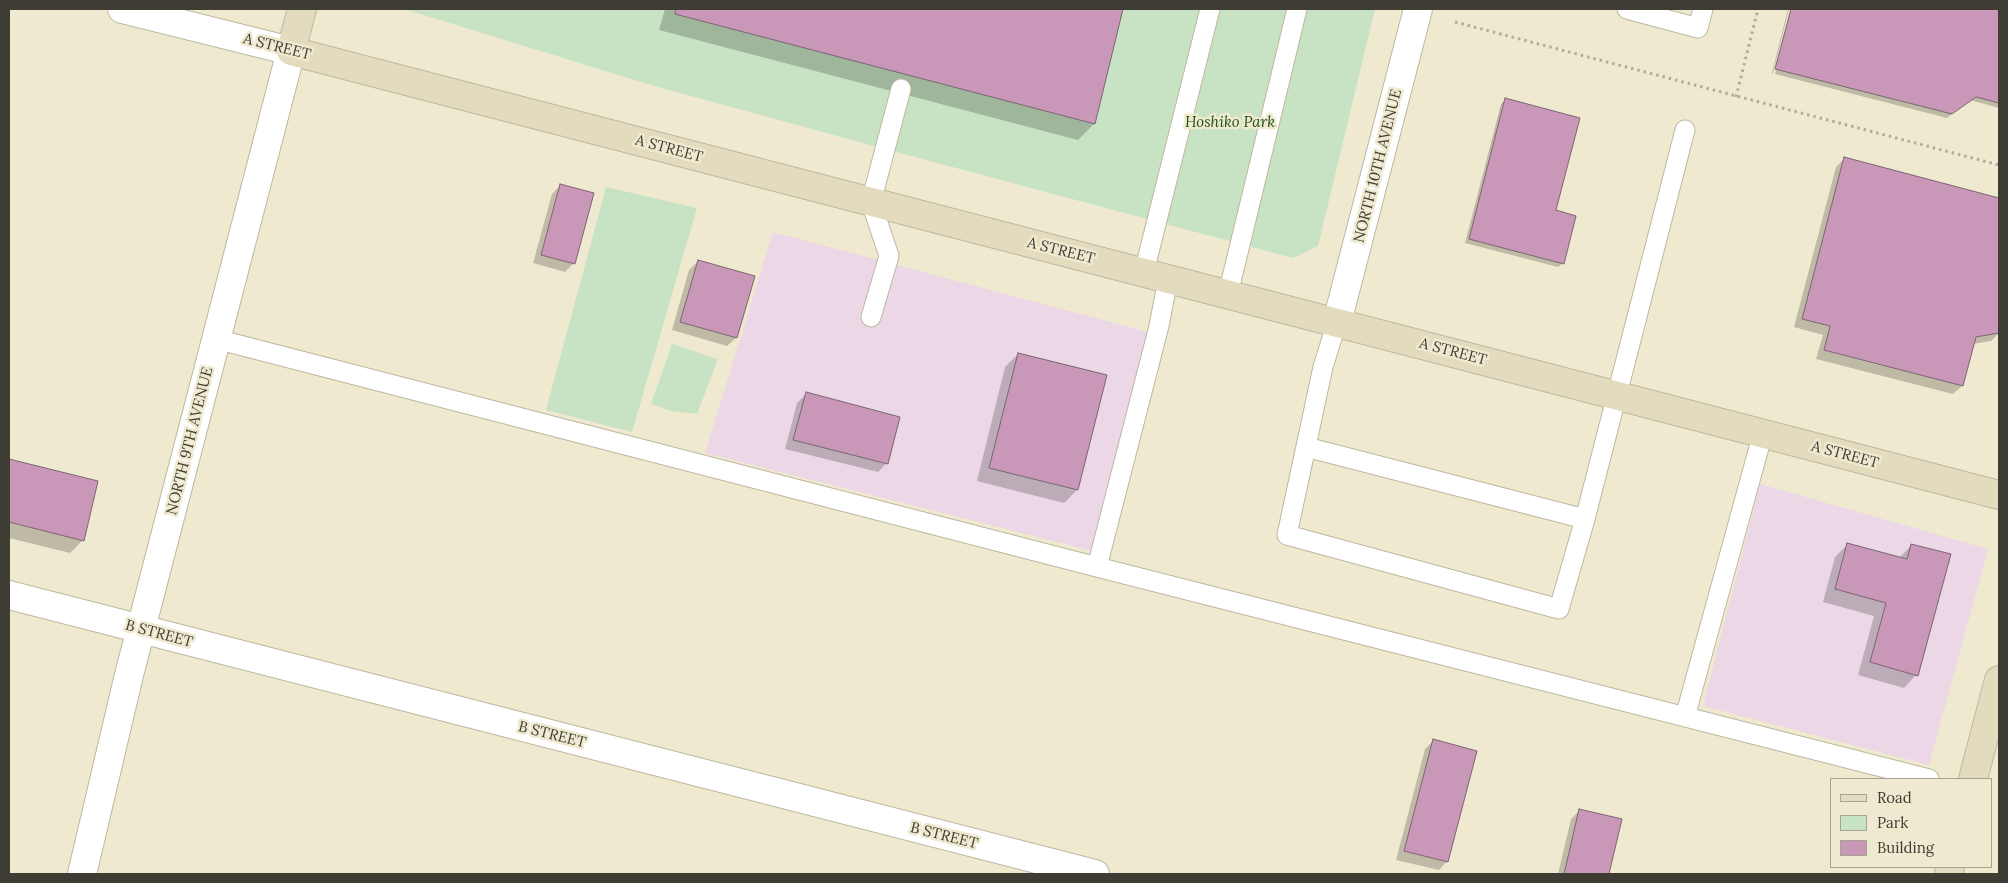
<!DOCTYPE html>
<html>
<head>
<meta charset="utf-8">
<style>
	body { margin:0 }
	#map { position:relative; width:2008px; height:883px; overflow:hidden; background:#efe9d0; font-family:Lora,serif }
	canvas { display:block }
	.frame { position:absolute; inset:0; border:10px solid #3f3c33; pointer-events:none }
	.legend { position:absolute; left:1830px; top:778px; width:162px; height:90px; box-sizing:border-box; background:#efe9d0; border:1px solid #a9a491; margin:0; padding:6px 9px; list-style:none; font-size:15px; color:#3f3c33 }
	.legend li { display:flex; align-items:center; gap:10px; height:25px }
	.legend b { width:25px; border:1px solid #a9a491 }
</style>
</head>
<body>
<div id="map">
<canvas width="2008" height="883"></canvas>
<div class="frame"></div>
<ul class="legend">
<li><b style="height:6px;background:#e3dbbe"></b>Road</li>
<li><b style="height:14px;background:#c7e3c4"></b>Park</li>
<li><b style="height:14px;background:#c997b7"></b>Building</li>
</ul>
</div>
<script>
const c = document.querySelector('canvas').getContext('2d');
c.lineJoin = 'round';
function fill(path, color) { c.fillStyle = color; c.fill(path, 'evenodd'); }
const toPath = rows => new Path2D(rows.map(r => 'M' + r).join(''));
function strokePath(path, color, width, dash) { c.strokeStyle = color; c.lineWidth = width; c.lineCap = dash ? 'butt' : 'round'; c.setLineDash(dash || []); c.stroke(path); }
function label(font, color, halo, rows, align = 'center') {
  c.font = font + ' Lora,serif'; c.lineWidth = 5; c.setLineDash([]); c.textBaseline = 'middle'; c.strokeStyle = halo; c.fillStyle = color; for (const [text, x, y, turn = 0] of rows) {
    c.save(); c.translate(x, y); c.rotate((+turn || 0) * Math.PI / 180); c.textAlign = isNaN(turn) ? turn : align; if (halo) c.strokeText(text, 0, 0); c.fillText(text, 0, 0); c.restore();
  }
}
fill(toPath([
	[773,232,1148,332,1093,551,705,453],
	[1760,484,1988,549,1929,765,1703,706]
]), '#ecd7e6');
fill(toPath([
	[404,9,1375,9,1318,246,1293,258,885,149,651,85],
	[606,187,697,208,632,432,546,410],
	[672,344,718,359,697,414,671,411,651,404]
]), '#c7e3c4');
fill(toPath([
	[665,9,1122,9,1094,124,1078,140,659,30],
	[1788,9,1789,9,1773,73,1772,73],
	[1792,9,1999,9,1999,108,1970,100,1947,118,1775,74],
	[1505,100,1554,211,1563,263,1558,267,1465,243,1501,104],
	[1845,158,1999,200,1999,333,1991,341,1973,344,1962,386,1953,394,1816,359,1823,335,1794,327,1836,167],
	[561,185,573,264,565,272,533,263,552,194],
	[698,261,736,338,727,346,672,330,689,270],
	[1018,354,1105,376,1077,490,1064,503,977,481,1005,367],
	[806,394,886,464,878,472,785,449,797,403],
	[9,461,97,482,83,540,70,553,9,538],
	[1847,545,1899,558,1912,545,1916,675,1904,688,1858,675,1874,616,1823,602,1835,557],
	[1433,741,1447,861,1439,870,1396,860,1425,749],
	[1579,811,1620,820,1608,874,1558,874,1571,819]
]), '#0003');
const building = toPath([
	[676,9,1123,9,1095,124,675,14,676,9],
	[1791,9,1999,9,1999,103,1976,97,1952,114,1775,69,1791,9],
	[1505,98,1580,118,1556,210,1576,216,1564,264,1469,239,1505,98],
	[1844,157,1999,198,1999,333,1976,337,1963,386,1824,350,1830,326,1802,319,1844,157],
	[560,184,594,193,575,264,541,255,560,184],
	[698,260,755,276,737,338,680,322,698,260],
	[1018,353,1107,375,1078,490,989,468,1018,353],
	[806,392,900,417,888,464,793,440,806,392],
	[9,459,98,481,84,541,9,522,9,459],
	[1847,543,1907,559,1911,544,1951,554,1918,676,1870,662,1886,603,1835,589,1847,543],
	[1433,739,1477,751,1448,862,1404,851,1433,739],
	[1579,809,1622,819,1609,874,1564,874,1579,809]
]);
fill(building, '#c997b7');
strokePath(building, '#7a6572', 1);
const lane = toPath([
	[1627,9,1698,28,1703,9],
	[1144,272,1210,9],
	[1168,279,1159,326,1097,567,1929,779],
	[1228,294,1297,9],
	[871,317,889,256,871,202,901,89],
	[1337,322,1323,367,1287,535,1559,609,1585,519,1685,130],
	[216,339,1097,567],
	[1306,447,1585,519],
	[1685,717,1763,433]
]);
const street = toPath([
	[1337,322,1418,9],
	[9,595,1095,874],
	[82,874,129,675,291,51,122,9]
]);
const secondary = toPath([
	[302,9,291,51,1999,495],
	[1973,779,1999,680],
	[1949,874,1950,867]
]);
strokePath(lane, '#beb8a0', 21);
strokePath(street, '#beb8a0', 30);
strokePath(secondary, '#beb8a0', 30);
strokePath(toPath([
	[1455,22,1999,165],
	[1736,97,1758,9]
]), '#b1ac99', 3, [2.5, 4]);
strokePath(lane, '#fff', 19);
strokePath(street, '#fff', 28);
strokePath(secondary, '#e3dbbe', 28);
label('15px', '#3f3c33', '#efe9d0', [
	["A STREET",277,47,14],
	["A STREET",669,149,15],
	["NORTH 10TH AVENUE",1378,166,-76],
	["A STREET",1061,251,14],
	["A STREET",1453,352,15],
	["NORTH 9TH AVENUE",190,441,-76],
	["A STREET",1845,455,15],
	["B STREET",159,634,15],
	["B STREET",552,735,14],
	["B STREET",944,836,14]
]);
label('italic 15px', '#1c5219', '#efe9d0', [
	["Hoshiko Park",1230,123]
]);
</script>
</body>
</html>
